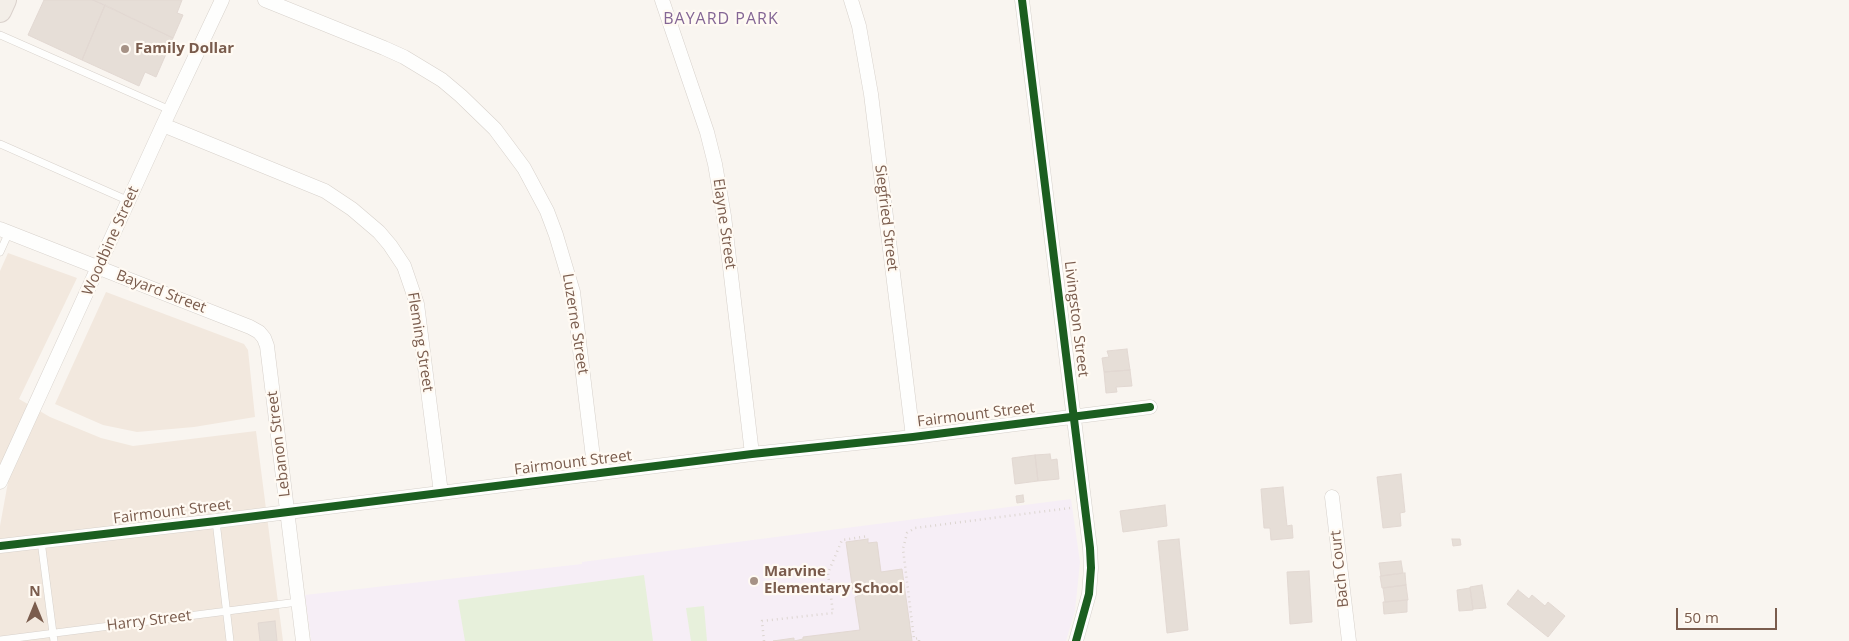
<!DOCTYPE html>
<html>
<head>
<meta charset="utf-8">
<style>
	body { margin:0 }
	#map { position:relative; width:1849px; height:641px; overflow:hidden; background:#f9f5f0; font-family:"Open Sans",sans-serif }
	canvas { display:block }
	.north { position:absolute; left:10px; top:581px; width:50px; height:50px; -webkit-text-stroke:4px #fffaf3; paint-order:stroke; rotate:0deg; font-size:14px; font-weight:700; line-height:20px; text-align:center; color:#7a5c4d }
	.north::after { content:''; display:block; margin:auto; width:18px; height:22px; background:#7a5c4d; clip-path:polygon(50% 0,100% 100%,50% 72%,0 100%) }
	.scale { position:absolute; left:1676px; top:608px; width:101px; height:22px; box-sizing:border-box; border:2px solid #7a5c4d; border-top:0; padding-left:6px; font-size:15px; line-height:18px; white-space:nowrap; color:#7a5c4d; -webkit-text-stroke:4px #fffaf3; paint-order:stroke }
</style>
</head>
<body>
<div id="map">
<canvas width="1849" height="641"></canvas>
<div class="north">N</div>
<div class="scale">50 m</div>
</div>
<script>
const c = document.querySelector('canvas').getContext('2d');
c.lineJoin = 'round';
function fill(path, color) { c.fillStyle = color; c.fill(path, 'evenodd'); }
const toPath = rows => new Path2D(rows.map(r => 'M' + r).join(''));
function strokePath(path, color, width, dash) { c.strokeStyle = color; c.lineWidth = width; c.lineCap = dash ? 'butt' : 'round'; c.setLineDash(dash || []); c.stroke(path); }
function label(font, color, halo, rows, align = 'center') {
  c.font = font + ' "Open Sans",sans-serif'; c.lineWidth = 4.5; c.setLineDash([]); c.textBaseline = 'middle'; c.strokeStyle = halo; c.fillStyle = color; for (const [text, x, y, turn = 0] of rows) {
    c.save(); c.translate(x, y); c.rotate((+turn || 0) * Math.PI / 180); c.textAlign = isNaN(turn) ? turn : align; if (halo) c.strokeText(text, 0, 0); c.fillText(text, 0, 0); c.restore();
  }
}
fill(toPath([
	[8,253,77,278,19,399,50,417,101,438,133,446,256,431,283,641,0,641,0,526,8,482,0,477,0,271],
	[106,292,244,344,248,350,255,417,194,427,137,432,103,425,55,404]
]), '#f2e8de');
fill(toPath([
	[1071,499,1080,562,1075,611,1066,641,311,641,305,595,582,564,582,562]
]), '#f6eef6');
fill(toPath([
	[644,575,653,641,465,641,458,600],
	[704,606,707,641,691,641,686,608]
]), '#e7f0db');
const building = toPath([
	[44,0,93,0,105,5,82,60,28,35,44,0],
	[93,0,182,0,177,13,183,15,173,38,93,0],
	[105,5,173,38,156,77,145,72,139,86,82,60,105,5],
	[1127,349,1130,370,1104,372,1102,358,1109,357,1107,351,1127,349],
	[1130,370,1132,386,1116,387,1117,392,1106,393,1104,372,1130,370],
	[1050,454,1051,460,1057,459,1059,479,1038,481,1035,455,1050,454],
	[1035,455,1038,481,1015,484,1012,458,1035,455],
	[1401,474,1405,512,1400,513,1401,526,1383,528,1377,477,1401,474],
	[1283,487,1287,526,1292,525,1293,538,1271,540,1270,528,1264,528,1261,489,1283,487],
	[1023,495,1024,502,1017,503,1016,496,1023,495],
	[1165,505,1167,526,1123,532,1120,511,1165,505],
	[868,539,868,543,877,542,881,572,902,569,912,641,773,641,794,638,794,641,803,639,803,637,860,630,855,597,858,596,857,592,853,592,846,542,868,539],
	[1179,539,1188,630,1167,633,1158,541,1179,539],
	[1452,539,1460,539,1461,545,1453,546,1452,539],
	[1401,561,1403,573,1381,576,1379,563,1401,561],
	[1309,571,1312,622,1290,624,1287,572,1309,571],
	[1405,573,1406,585,1382,588,1380,576,1405,573],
	[1406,585,1408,600,1385,602,1383,588,1406,585],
	[1482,585,1486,608,1473,609,1470,587,1482,585],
	[1470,588,1473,610,1459,611,1457,590,1470,588],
	[1518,590,1529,599,1532,595,1545,606,1548,602,1565,616,1548,637,1507,604,1518,590],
	[1407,600,1407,612,1384,614,1383,602,1407,600],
	[275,621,277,641,260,641,258,623,275,621]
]);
fill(building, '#e6ded7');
strokePath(building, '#e2d8d2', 1);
const service = toPath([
	[0,35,170,110],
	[0,144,129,201],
	[0,252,9,232],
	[216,521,230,641],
	[41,541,54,641],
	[0,640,298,602]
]);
const minor = toPath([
	[265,0,384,48,404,57,442,80,461,96,495,129,524,168,547,211,556,235,573,292,595,474],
	[662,0,707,132,715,164,724,216,752,454],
	[851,0,859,26,871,94,913,437],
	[1022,0,1090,548,1091,568,1089,594,1076,641],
	[163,125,325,191,352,209,379,232,390,245,404,266,417,304,441,493],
	[0,229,250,327,259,332,264,338,267,346,303,641],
	[0,482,163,125,222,0],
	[1332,497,1349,641],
	[0,546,216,521,752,454,913,437,1150,407]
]);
const primary = toPath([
	[0,11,5,0]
]);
strokePath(service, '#d7d1cb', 8);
strokePath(minor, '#d7d1cb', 15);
strokePath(primary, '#dad1cc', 24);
strokePath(toPath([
	[764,641,762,621,833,613,828,573,842,540,869,536],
	[919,641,919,638,914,639,903,549,907,533,915,528,1070,508]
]), '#dcd5d0', 2.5, [1, 4]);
strokePath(service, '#fefefd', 7);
strokePath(minor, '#fefefd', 14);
strokePath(primary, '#f3eee8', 22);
strokePath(toPath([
	[1022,0,1090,548,1091,568,1089,594,1076,641],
	[0,546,216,521,752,454,913,437,1150,407]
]), '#1b5e20', 8);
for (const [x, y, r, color] of [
	[125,49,5,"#a69286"],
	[754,581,5,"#a69286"]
]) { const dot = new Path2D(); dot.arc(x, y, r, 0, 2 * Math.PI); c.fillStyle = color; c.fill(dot); strokePath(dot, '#fffaf3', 2); }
label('bold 15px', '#7a5c4d', '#fffaf3', [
	["Family Dollar",135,49],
	["Marvine",764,572],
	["Elementary School",764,589]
], 'left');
label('15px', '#7a5c4d', '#fffaf3', [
	["Siegfried Street",886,218,83],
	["Elayne Street",724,224,82],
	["Woodbine Street",111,241,-66],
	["Bayard Street",161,292,21],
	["Livingston Street",1076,319,83],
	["Luzerne Street",575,324,81],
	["Fleming Street",420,342,81],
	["Fairmount Street",976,415,-7],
	["Lebanon Street",279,444,-97],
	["Fairmount Street",573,463,-7],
	["Fairmount Street",172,512,-7],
	["Bach Court",1340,569,-96],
	["Harry Street",149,621,-7]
]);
c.letterSpacing = '1px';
label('16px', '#846695', '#fffaf3', [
	["BAYARD PARK",721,19]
]);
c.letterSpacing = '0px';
</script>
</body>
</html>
